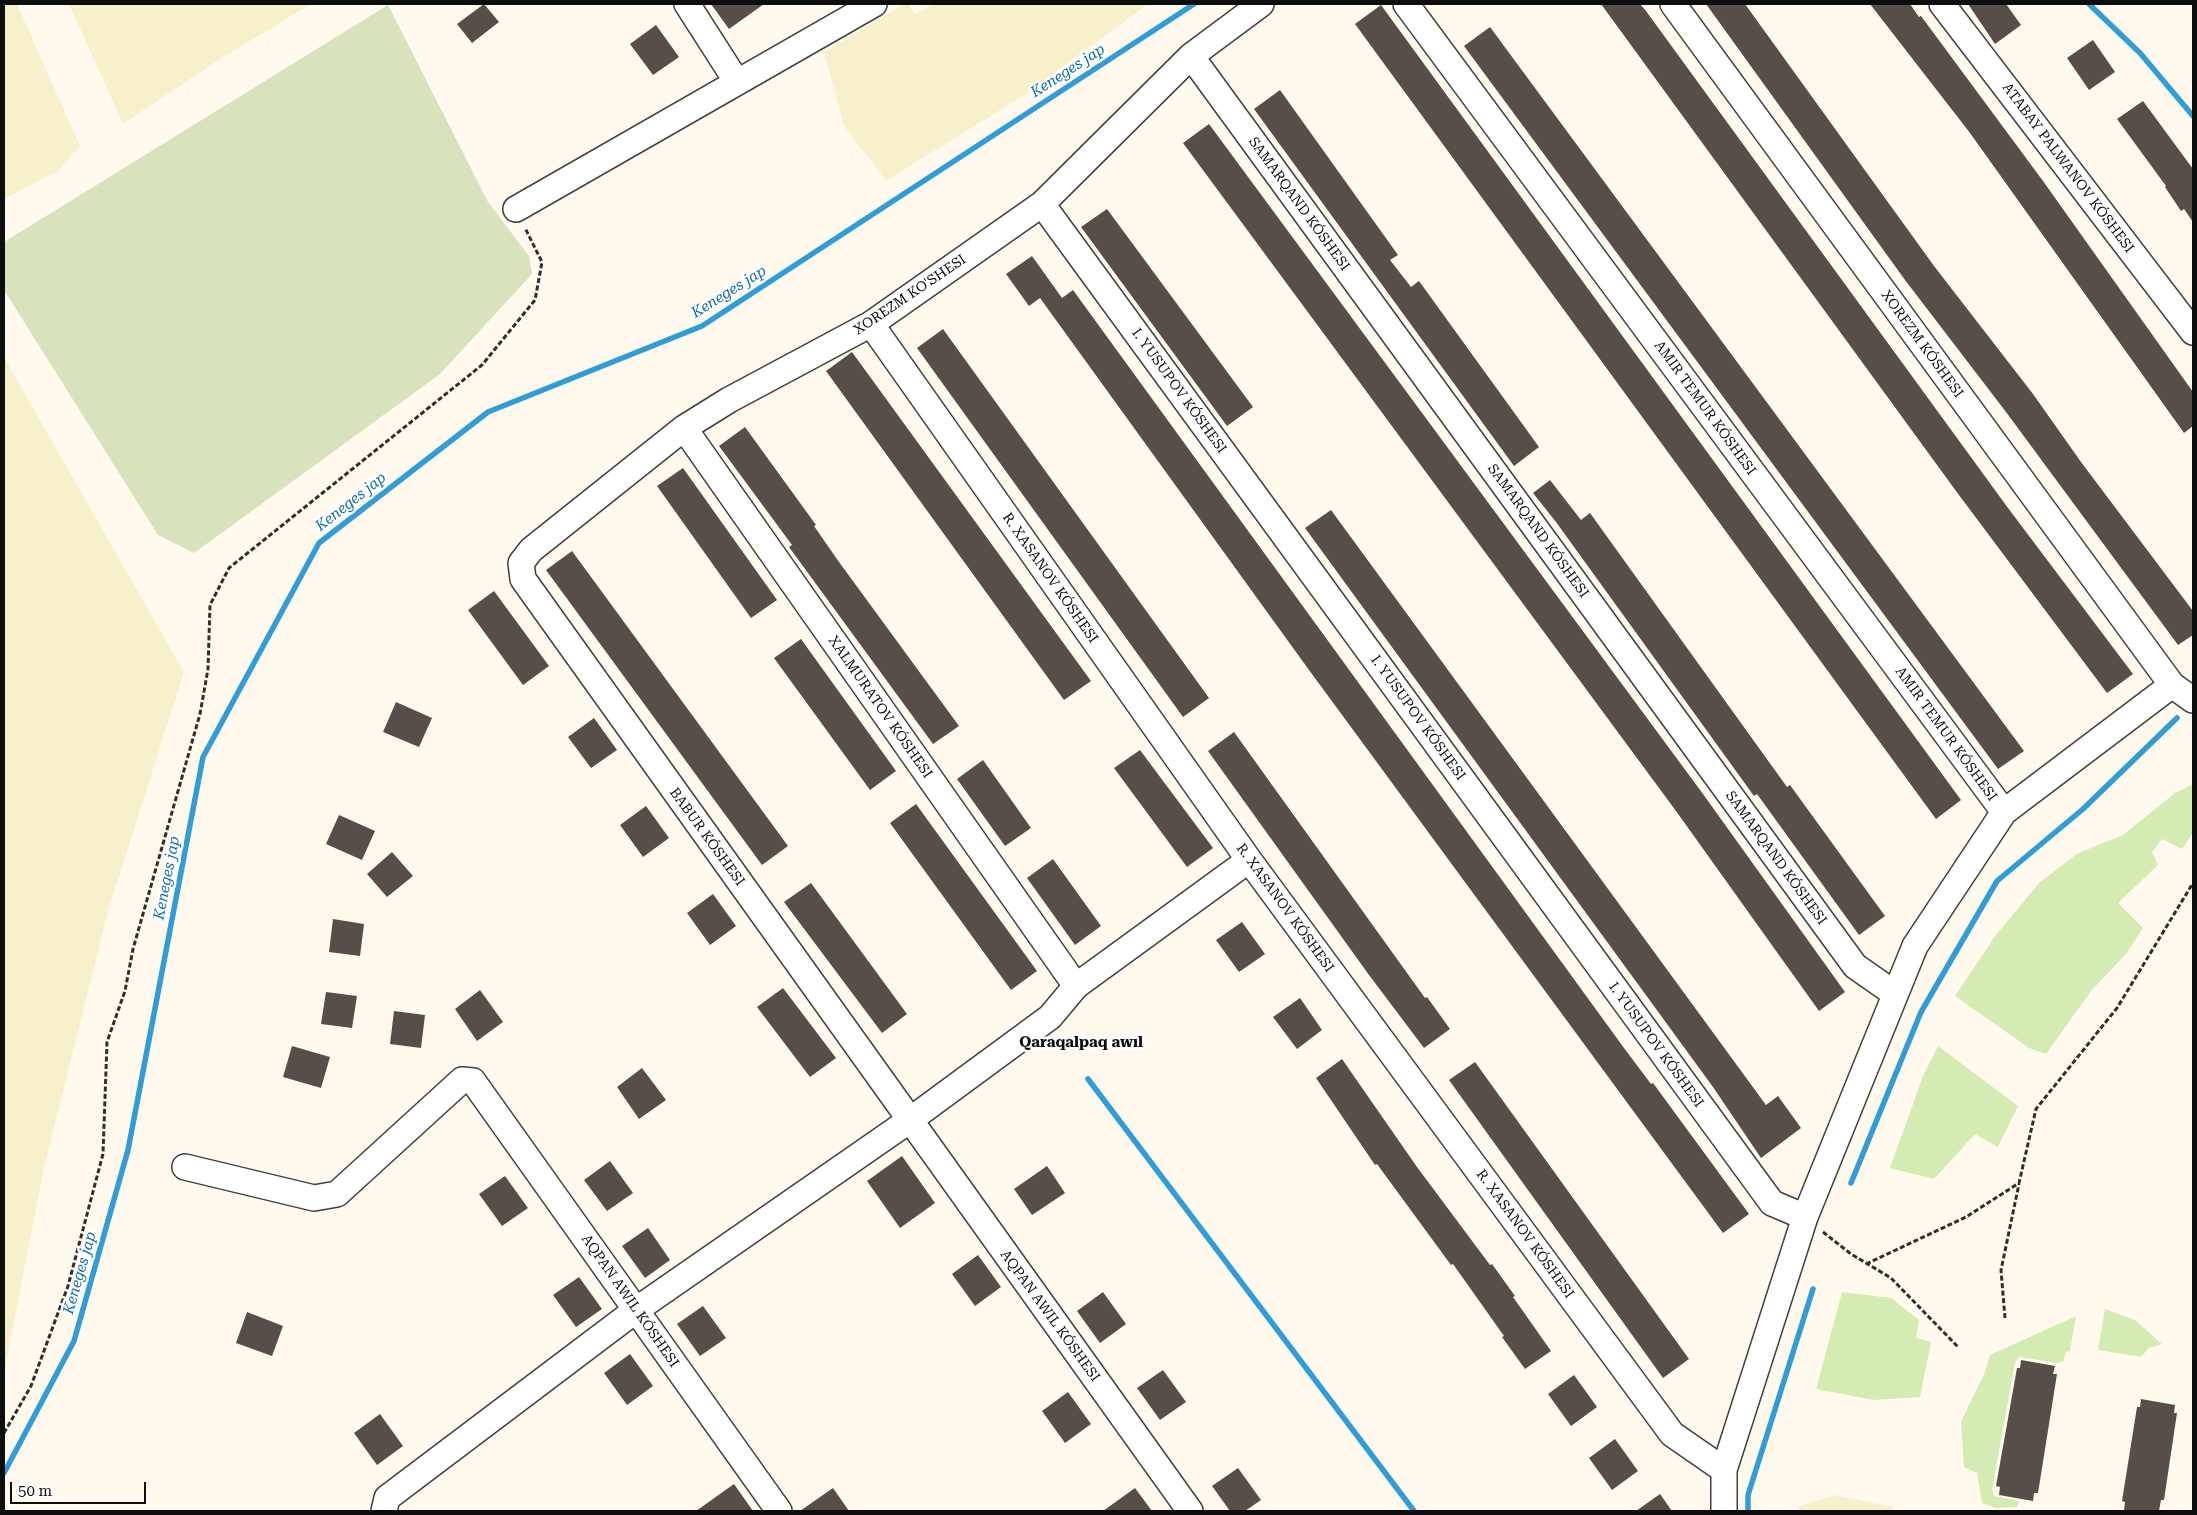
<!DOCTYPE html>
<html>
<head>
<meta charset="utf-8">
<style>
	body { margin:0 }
	#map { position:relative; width:2197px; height:1515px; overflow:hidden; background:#fffaed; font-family:"Roboto Serif",serif }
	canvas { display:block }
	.frame { position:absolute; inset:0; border:5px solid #0d0d0d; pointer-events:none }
	.scale { position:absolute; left:10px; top:1482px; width:136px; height:22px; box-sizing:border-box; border:2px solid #0d0d0d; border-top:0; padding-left:6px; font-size:15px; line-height:18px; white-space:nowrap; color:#0d0d0d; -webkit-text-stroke:4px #fff; paint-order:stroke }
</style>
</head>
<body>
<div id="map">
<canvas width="2197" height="1515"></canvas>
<div class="frame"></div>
<div class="scale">50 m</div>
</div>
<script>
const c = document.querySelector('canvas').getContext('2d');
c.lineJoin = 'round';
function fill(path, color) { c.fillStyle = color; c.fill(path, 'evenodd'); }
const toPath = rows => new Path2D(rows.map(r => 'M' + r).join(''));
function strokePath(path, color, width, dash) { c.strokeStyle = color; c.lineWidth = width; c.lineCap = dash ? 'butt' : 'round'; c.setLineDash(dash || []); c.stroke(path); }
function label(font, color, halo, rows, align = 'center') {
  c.font = font + ' "Roboto Serif",serif'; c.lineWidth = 5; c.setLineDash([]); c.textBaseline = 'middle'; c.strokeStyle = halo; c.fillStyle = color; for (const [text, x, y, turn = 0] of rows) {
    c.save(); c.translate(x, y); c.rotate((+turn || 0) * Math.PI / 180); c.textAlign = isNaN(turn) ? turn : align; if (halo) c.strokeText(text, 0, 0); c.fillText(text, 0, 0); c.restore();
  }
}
fill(toPath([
	[4,4,17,4,80,146,58,171,4,199],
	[69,4,311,4,220,59,123,124],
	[904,4,909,4,915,15,933,4,1148,4,1026,94,886,181,844,126,824,52],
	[4,357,184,672,109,908,44,1168,4,1374],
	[1835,1495,1893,1507,1894,1511,1797,1511,1799,1506]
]), '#f7f1cb');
fill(toPath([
	[2193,784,2193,833,2182,849,2162,839,2152,852,2158,865,2118,903,2143,928,2126,954,2091,991,2046,1054,2029,1048,1955,996,1996,935,2039,883,2078,853,2123,835,2175,793],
	[1938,1046,2018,1106,1998,1147,1975,1134,1934,1179,1890,1168,1923,1076],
	[1842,1292,1891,1298,1919,1320,1916,1338,1931,1342,1920,1397,1874,1400,1816,1389],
	[2105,1309,2135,1320,2162,1344,2149,1348,2141,1357,2098,1350],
	[2076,1316,2070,1351,2066,1352,2063,1361,2057,1363,2019,1357,2015,1363,1992,1490,1994,1496,2019,1501,2017,1507,1995,1508,1982,1503,1977,1473,1964,1467,1961,1422,1985,1372,1990,1355]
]), '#d4ecb4');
fill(toPath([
	[388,5,488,202,529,256,532,274,440,374,194,553,158,535,4,290,4,242]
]), '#d8e3bd');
strokePath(toPath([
	[2089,4,2140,53,2193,116],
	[1088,1079,1414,1511],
	[1851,1183,1921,1012,1997,881,2083,809,2177,718],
	[4,1473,74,1341,128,1150,203,757,319,543,488,412,702,326,1194,4],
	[1748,1511,1748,1495,1813,1289]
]), '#309dd6', 5.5);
fill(toPath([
	[484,4,499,22,472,43,457,24],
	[711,4,764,4,729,29],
	[1601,4,1640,4,1646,11,2008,508,2133,674,2107,693,1956,491],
	[1706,4,1745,4,1934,266,2033,394,2081,462,2193,611,2193,635,2178,645,2006,412,1905,280],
	[1870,4,1910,4,1919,17,1921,16,2043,181,2193,392,2193,426,2184,433,1970,133],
	[1968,4,2006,4,2021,25,1995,44],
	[1381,5,1961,800,1936,819,1355,24],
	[656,25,679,57,653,75,630,44],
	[1490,27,2024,751,1998,769,1464,46],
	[2093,40,2115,72,2089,90,2067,58],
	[1280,90,1398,255,1390,260,1411,287,1419,281,1539,447,1514,466,1254,109],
	[2143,101,2193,169,2193,222,2184,209,2181,211,2165,187,2166,186,2117,119],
	[1209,124,1703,794,1845,992,1819,1011,1676,811,1183,143],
	[1107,209,1253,407,1227,426,1081,227],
	[1032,256,1062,298,1073,290,1624,1048,1651,1084,1653,1083,1749,1214,1723,1233,1309,670,1040,298,1029,306,1006,274],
	[943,329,1209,698,1183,717,917,348],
	[852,352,1091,681,1064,700,826,371],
	[745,427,816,525,814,526,839,562,959,726,933,744,789,547,792,545,719,446],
	[683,468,777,600,751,618,657,486],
	[1550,480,1581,520,1590,513,1787,787,1790,785,1885,916,1859,935,1757,794,1754,796,1556,522,1533,493],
	[1331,510,1766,1105,1778,1096,1801,1128,1761,1158,1713,1087,1305,528],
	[572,551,788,846,762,865,546,570],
	[494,591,549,666,523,685,468,610],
	[801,639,896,771,870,790,774,658],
	[396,702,432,718,419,747,383,732],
	[594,718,617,750,591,768,568,737],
	[1234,732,1425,998,1427,997,1450,1029,1424,1048,1369,975,1208,751],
	[1140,750,1213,848,1187,867,1114,768],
	[983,760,1031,828,1005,846,957,779],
	[916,804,1037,971,1011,990,890,823],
	[646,806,669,838,643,857,620,825],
	[339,815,375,831,362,860,326,844],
	[392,852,413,876,387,897,367,874],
	[1053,859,1101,926,1075,945,1027,878],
	[811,883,907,1014,882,1033,784,902],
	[713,894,736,926,710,945,687,913],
	[333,919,364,924,360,956,329,952],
	[1242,922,1265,954,1239,972,1216,940],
	[783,988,836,1058,810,1077,757,1007],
	[480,990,503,1022,477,1041,455,1009],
	[326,992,357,996,352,1028,321,1024],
	[1300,998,1322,1030,1297,1049,1273,1017],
	[394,1011,425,1015,421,1048,390,1044],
	[292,1046,330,1057,321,1088,283,1077],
	[1342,1059,1417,1167,1490,1265,1492,1264,1515,1296,1513,1297,1551,1351,1525,1369,1502,1337,1504,1336,1453,1264,1451,1265,1377,1164,1375,1165,1316,1078],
	[1475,1062,1689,1359,1663,1378,1449,1080],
	[642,1068,666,1100,639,1119,617,1087],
	[902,1156,935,1203,900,1228,867,1181],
	[610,1161,633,1193,607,1211,584,1180],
	[1047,1166,1065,1193,1032,1215,1014,1189],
	[505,1176,528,1208,502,1226,479,1194],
	[648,1228,670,1260,645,1278,622,1246],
	[978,1255,1001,1287,975,1306,952,1274],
	[579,1277,602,1309,576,1327,553,1295],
	[1103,1292,1126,1324,1100,1343,1077,1311],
	[703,1306,726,1338,700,1356,677,1324],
	[247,1312,283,1326,272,1356,236,1343],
	[630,1354,653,1386,627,1405,604,1373],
	[2021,1360,2055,1366,2053,1374,2057,1374,2038,1493,2034,1493,2033,1501,1999,1495,2000,1487,1996,1486,2017,1368,2020,1368],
	[1163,1370,1186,1402,1160,1420,1137,1388],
	[1574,1375,1597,1407,1571,1426,1548,1394],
	[1068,1392,1091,1424,1065,1443,1042,1411],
	[2141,1399,2175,1405,2174,1413,2177,1413,2164,1500,2161,1500,2159,1511,2124,1511,2125,1502,2122,1501,2137,1407,2140,1407],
	[380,1414,403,1446,377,1465,354,1433],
	[1615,1439,1638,1471,1612,1490,1589,1458],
	[1238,1468,1261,1500,1245,1511,1230,1511,1212,1486],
	[734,1484,753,1511,696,1511],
	[833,1488,849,1511,800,1511],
	[1135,1488,1152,1511,1103,1511],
	[1660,1494,1672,1511,1636,1511]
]), '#574d49');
const minor = toPath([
	[687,4,737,82],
	[1406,4,2004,812],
	[1673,4,2172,685,2193,700],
	[1942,4,2193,332],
	[1191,56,1855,966,1895,994],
	[1042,204,1772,1203,1805,1217],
	[516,209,874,4],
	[871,324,1249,860,1672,1434,1724,1470],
	[684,428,1076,986],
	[185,1167,314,1198,337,1194,462,1080,473,1081,779,1511],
	[384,1511,387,1498,636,1310,910,1120,1050,1017,1076,986,1249,860],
	[1190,1511,523,579,521,563,531,550,684,428,729,400,871,324,1042,204,1191,56,1261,4],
	[1724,1511,1724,1470,1805,1217,1915,946,2004,812,2172,685]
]);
strokePath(minor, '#404040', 28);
strokePath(toPath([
	[1823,1232,1851,1254,1891,1278,1959,1348],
	[1866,1264,1966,1217,2019,1183,2036,1109,2117,1008,2193,883],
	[2005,1318,2001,1270,2019,1184],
	[4,1433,31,1386,68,1286,103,1154,107,1042,125,991,133,949,200,714,208,669,210,605,229,568,482,365,535,300,542,262,525,228]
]), '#2f2f2f', 3, [5, 2.5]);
strokePath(minor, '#fff', 25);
label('14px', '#0d0d0d', '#fff', [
	["ATABAY PALWANOV KÓSHESI",2068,168,53],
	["SAMARQAND KÓSHESI",1299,204,54],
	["XOREZM KO'SHESI",910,295,-34],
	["XOREZM KÓSHESI",1922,344,54],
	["I. YUSUPOV KÓSHESI",1179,391,54],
	["AMIR TEMUR KÓSHESI",1705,408,54],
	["SAMARQAND KÓSHESI",1538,531,54],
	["R. XASANOV KÓSHESI",1050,578,55],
	["XALMURATOV KÓSHESI",880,707,55],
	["I. YUSUPOV KÓSHESI",1418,718,54],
	["AMIR TEMUR KÓSHESI",1946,734,54],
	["BABUR KÓSHESI",707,837,54],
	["SAMARQAND KÓSHESI",1776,858,54],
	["R. XASANOV KÓSHESI",1285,908,54],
	["I. YUSUPOV KÓSHESI",1656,1045,54],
	["R. XASANOV KÓSHESI",1525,1234,54],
	["AQPAN AWIL KÓSHESI",630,1301,55],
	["AQPAN AWIL KÓSHESI",1050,1316,54]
]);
label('italic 15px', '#0e6da7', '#fff', [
	["Keneges jap",1068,71,-33],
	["Keneges jap",729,292,-32],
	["Keneges jap",351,502,-38],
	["Keneges jap",167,878,-79],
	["Keneges jap",80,1273,-74]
]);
label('bold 15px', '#0d0d0d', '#fff', [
	["Qaraqalpaq awıl",1081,1043]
]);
</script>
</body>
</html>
